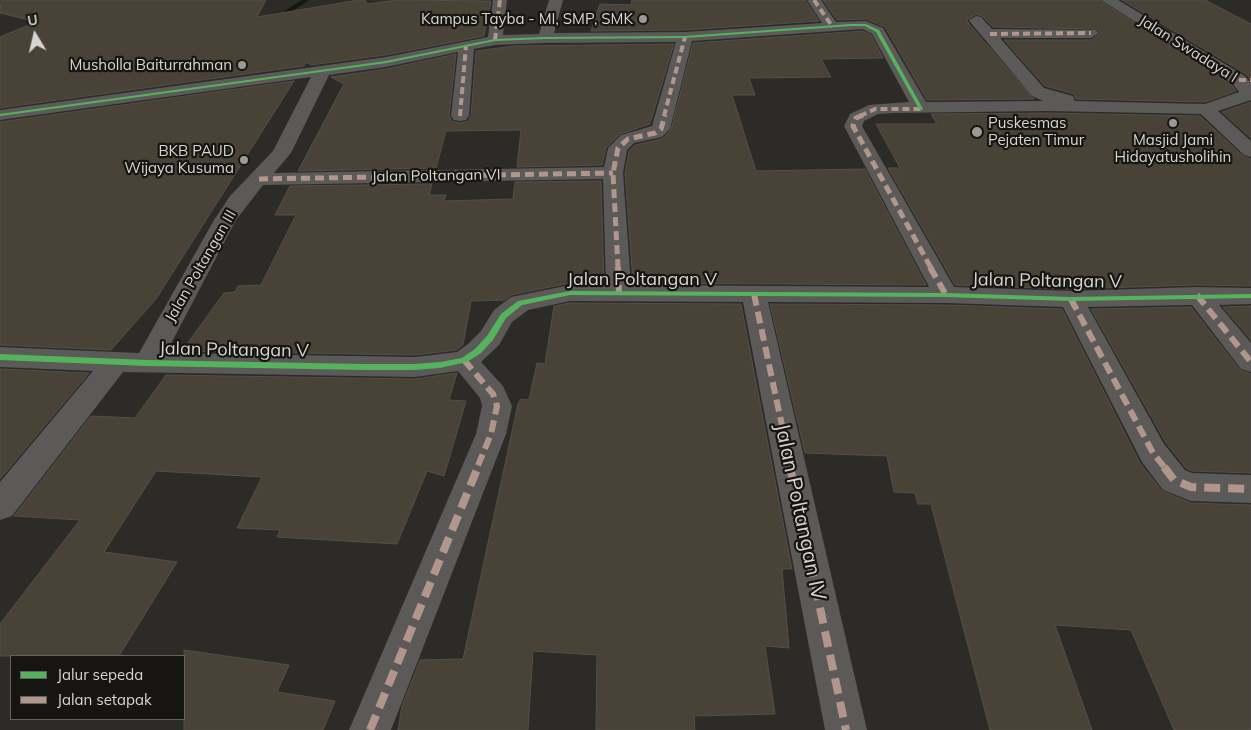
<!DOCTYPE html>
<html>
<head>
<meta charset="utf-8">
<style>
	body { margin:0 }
	#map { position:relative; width:1251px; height:730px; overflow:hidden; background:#2d2b28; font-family:Mulish,sans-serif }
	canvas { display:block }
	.legend { position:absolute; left:10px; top:655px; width:175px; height:65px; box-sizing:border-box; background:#161512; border:1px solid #63625e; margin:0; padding:6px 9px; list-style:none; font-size:15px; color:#d7d5d1 }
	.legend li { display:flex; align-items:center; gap:10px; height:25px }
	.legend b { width:25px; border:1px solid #63625e }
	.north { position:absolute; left:10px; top:10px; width:50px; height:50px; -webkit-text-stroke:4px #161512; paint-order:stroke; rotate:351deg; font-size:14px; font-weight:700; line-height:20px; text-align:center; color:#d7d5d1 }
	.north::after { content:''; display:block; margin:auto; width:18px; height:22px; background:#d7d5d1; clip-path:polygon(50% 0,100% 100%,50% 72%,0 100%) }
</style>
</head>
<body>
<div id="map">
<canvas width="1251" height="730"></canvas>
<ul class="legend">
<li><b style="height:6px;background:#56b35d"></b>Jalur sepeda</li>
<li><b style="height:6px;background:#b2968c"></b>Jalan setapak</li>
</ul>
<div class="north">U</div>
</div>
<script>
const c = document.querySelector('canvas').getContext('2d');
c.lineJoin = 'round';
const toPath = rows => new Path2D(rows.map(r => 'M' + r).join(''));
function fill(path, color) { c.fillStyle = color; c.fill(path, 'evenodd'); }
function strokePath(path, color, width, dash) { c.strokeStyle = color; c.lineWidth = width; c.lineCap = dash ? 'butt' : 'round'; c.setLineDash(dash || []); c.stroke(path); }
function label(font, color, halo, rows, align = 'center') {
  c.font = font + ' Mulish,sans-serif'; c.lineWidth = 4.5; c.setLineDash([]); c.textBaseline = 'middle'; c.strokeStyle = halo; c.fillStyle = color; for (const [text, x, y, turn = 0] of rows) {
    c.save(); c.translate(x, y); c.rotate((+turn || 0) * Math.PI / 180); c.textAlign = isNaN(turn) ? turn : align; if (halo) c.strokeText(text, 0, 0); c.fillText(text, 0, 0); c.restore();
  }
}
fill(toPath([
	[302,0,309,0,287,15,271,17,268,15,283,12,302,0]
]), '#121a07');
const building = toPath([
	[1,0,266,0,257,17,359,0,365,0,368,4,397,0,491,1,484,36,386,55,311,65,306,62,304,66,0,108,0,37,36,22,0,13,1,0],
	[632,0,805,0,819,21,685,30,591,31,600,4,631,5,632,0],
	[823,0,1099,0,1232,85,1236,91,1205,102,1076,99,1074,94,1045,86,1004,40,1091,40,1101,33,1097,29,993,27,982,16,976,14,967,20,969,24,1034,99,927,100,885,27,866,19,837,20,823,0],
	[1122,0,1205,0,1251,24,1251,80,1246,74,1122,0],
	[863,31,871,35,883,58,821,59,831,77,749,78,755,95,732,95,756,171,865,169,926,285,633,283,625,173,629,151,635,145,662,139,671,130,693,43,863,31],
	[674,44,650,124,620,134,606,148,602,165,517,167,521,130,446,131,436,168,298,171,344,84,331,77,386,69,456,54,449,116,452,121,460,123,468,121,471,116,476,51,514,46,674,44],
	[294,81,156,299,111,350,0,345,0,122,294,81],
	[1251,102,1251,138,1222,112,1251,102],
	[1047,113,1200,116,1243,156,1251,159,1251,286,1197,285,1071,289,955,285,888,168,900,168,876,124,937,124,931,114,1047,113],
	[601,181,604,283,570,283,511,295,505,300,471,301,463,345,456,350,415,355,182,351,224,293,235,292,238,286,261,285,296,215,275,215,290,186,432,184,429,195,446,195,444,201,513,199,515,182,601,181],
	[570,303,741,304,792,569,782,569,789,648,765,646,775,714,694,716,695,730,596,730,597,655,533,651,528,730,398,730,402,706,420,660,463,659,518,404,521,399,529,400,537,363,545,364,554,306,570,303],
	[770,304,946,305,1062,309,1140,463,1162,491,1191,503,1251,505,1251,730,1174,730,1131,630,1055,625,1092,730,990,730,931,504,918,504,915,493,894,492,887,456,805,453,770,304],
	[1251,306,1251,340,1223,307,1251,306],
	[1191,307,1240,370,1251,374,1251,473,1192,471,1186,468,1166,443,1091,309,1191,307],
	[0,369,89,373,0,479,0,369],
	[457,373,449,400,466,401,444,476,427,471,397,544,277,537,280,530,237,528,262,477,156,471,104,552,177,562,119,656,0,656,0,624,80,520,14,516,91,416,135,418,166,375,415,379,457,373],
	[184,650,289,665,277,692,335,701,323,730,184,730,184,650]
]);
fill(building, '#494237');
strokePath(building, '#52504d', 1);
fill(toPath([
	[493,0,507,0,503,35,539,34,549,0,563,0,554,33,685,32,822,23,807,0,821,0,836,22,866,21,883,28,926,102,1043,101,1032,96,971,23,969,20,976,16,981,17,992,29,1096,30,1099,33,1091,38,1000,38,1044,88,1073,96,1075,101,1205,104,1239,92,1233,84,1101,0,1118,0,1245,76,1251,83,1251,100,1218,111,1251,141,1251,157,1244,155,1201,114,1047,111,893,113,878,114,864,121,862,126,954,287,1071,291,1197,287,1251,288,1251,304,1219,305,1251,343,1251,372,1241,369,1192,305,1088,307,1164,444,1185,470,1192,473,1251,475,1251,503,1191,501,1163,490,1142,462,1063,307,946,303,768,302,867,730,825,730,743,302,570,301,528,310,512,322,499,345,481,362,503,386,512,406,506,434,391,730,349,730,476,434,482,406,480,398,458,371,415,377,123,372,12,516,0,520,0,482,93,371,0,367,0,347,139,353,214,220,230,196,273,151,311,77,0,120,0,110,386,57,488,37,493,0],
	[863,29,872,34,909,102,869,105,850,114,844,126,929,287,631,285,623,173,627,150,634,143,662,137,670,129,692,41,863,29],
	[676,42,652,126,621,135,608,148,604,167,274,173,291,153,329,75,386,67,458,52,451,116,454,120,460,121,466,120,469,116,474,49,495,45,545,43,676,42],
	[603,179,606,285,570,285,511,297,494,310,481,331,468,344,457,352,415,357,166,353,236,220,263,185,603,179]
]), '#5b5a58');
strokePath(toPath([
	[814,0,832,26],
	[990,34,1091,33],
	[495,40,500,0],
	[1239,80,1251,80],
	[460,116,466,46],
	[664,116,685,37],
	[860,116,875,109,921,109]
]), '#b2968c', 4, [7, 4]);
strokePath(toPath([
	[863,115,856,118,853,126,931,268],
	[259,179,613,173],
	[618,268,613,173,618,148,628,139,655,133,661,129,665,115]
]), '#b2968c', 5, [9, 5]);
strokePath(toPath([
	[618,267,619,293],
	[930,267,946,295],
	[754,294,791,468],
	[1197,295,1251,362],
	[1071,299,1153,453,1165,468],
	[464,360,493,394,497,406,491,434,477,468]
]), '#b2968c', 6, [12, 6]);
strokePath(toPath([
	[790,467,846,730],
	[1164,467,1174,480,1191,487,1251,489],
	[370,730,478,467]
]), '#b2968c', 8, [16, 8]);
fill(toPath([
	[851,24,866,24,879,30,923,109,923,110,919,109,876,32,865,26,851,26,685,38,545,39,495,41,386,63,0,116,0,114,386,61,495,39,545,37,685,36,851,24],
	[570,291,946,293,1071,297,1251,294,1251,298,1071,301,946,297,570,295,522,305,506,318,493,340,481,353,467,362,440,368,415,370,364,370,147,366,0,360,0,354,147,360,364,364,415,364,440,362,462,358,475,349,487,336,501,314,518,301,570,291]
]), '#56b35d');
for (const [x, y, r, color] of [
	[643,19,5,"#9c9a96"],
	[242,65,5,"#9c9a96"],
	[1173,123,5,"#9c9a96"],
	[977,132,6,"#9c9a96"],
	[244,160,5,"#9c9a96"]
]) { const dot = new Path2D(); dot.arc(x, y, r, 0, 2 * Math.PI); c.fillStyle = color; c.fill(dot); strokePath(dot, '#161512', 2); }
label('15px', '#d7d5d1', '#161512', [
	["Kampus Tayba - MI, SMP, SMK",633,19],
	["Musholla Baiturrahman",232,65],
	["Puskesmas",988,123,"left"],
	["Pejaten Timur",988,140,"left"],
	["Masjid Jami",1173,140,"center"],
	["Hidayatusholihin",1173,157,"center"],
	["BKB PAUD",234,151],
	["Wijaya Kusuma",234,168]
], 'right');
label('15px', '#d7d5d1', '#161512', [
	["Jalan Swadaya I",1188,49,32],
	["Jalan Poltangan VI",436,176,-1],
	["Jalan Poltangan III",201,266,-60]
]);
label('18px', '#d7d5d1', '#161512', [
	["Jalan Poltangan V",642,280],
	["Jalan Poltangan V",1047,281,1],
	["Jalan Poltangan V",234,350,1]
]);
label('21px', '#d7d5d1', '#161512', [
	["Jalan Poltangan IV",800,512,78]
]);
</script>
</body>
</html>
